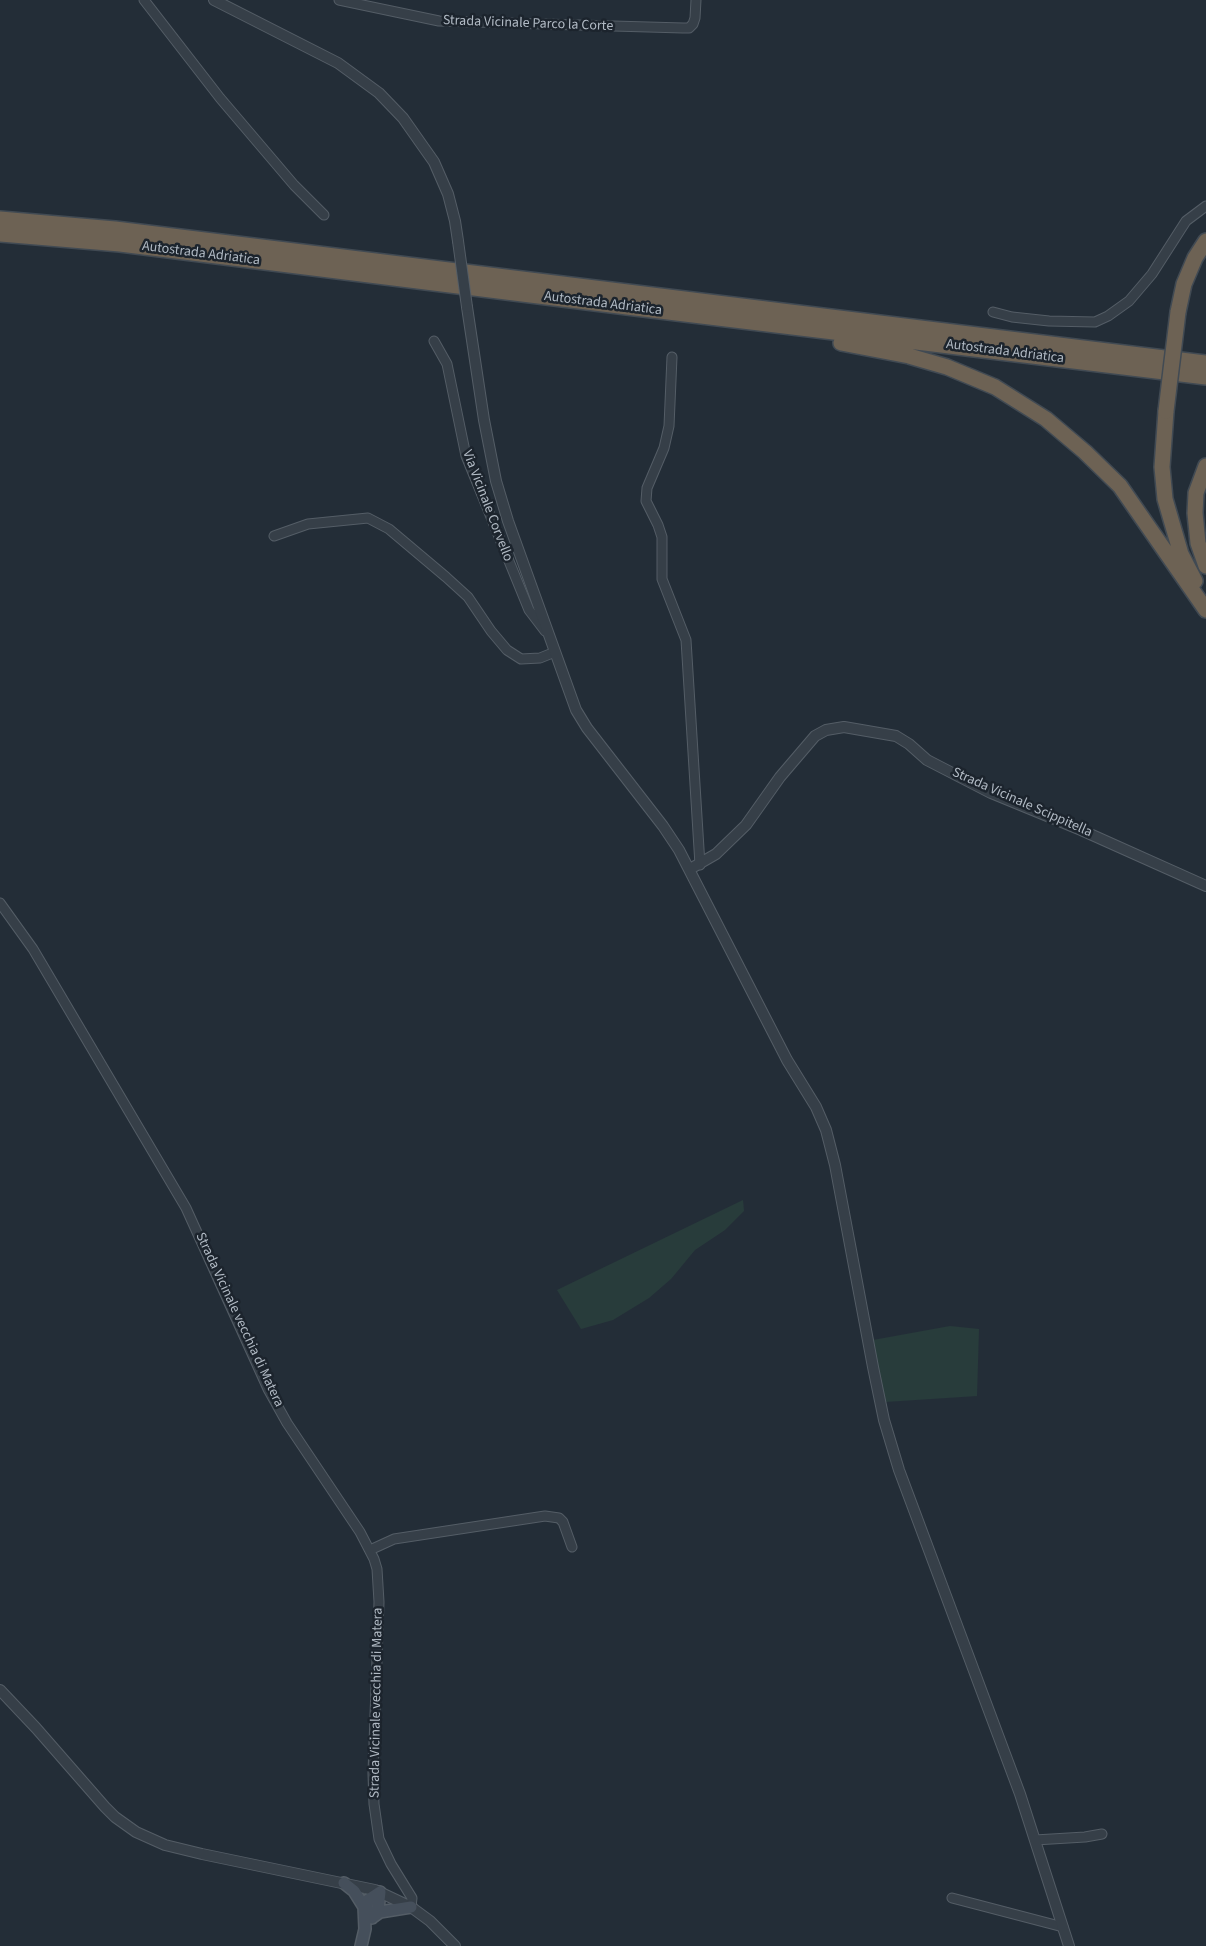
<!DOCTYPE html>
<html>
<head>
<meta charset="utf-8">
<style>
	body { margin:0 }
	canvas { display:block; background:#232d37 }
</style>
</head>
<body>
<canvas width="1206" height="1946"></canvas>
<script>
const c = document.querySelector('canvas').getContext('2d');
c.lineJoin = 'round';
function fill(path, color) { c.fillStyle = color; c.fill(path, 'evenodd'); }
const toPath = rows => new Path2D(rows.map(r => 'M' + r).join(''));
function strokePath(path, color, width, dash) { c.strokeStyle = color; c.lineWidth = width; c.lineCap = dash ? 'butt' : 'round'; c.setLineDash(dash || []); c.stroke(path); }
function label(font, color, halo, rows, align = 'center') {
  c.font = font + ' "Source Sans 3",sans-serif'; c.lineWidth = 5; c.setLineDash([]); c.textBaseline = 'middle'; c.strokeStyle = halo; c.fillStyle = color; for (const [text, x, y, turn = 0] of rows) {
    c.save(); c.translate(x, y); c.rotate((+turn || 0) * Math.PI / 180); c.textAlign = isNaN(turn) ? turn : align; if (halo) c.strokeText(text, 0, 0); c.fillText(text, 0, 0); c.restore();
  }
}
fill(toPath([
	[743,1200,744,1211,725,1230,695,1250,671,1279,649,1298,613,1320,581,1329,557,1290],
	[950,1326,979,1329,977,1396,885,1402,873,1340]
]), '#283c3b');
const minor = toPath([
	[144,0,220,98,294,185,324,215],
	[339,0,439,21,683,28,689,28,693,24,695,18,696,0],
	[993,312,1012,317,1049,321,1095,322,1108,316,1129,301,1152,274,1186,221,1206,206],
	[434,341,447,364,466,456,529,610,545,631],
	[672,357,669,426,664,448,647,488,646,501,658,525,662,537,662,579,686,640,700,865],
	[274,536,308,524,368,518,389,529,446,577,468,597,491,631,507,650,521,659,540,658,555,652],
	[0,903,33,949,186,1208,268,1389,287,1423,360,1532,374,1559,377,1569,379,1602,373,1773,374,1804,379,1839,391,1864,412,1898,411,1907],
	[370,1550,394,1539,545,1516,559,1518,563,1522,572,1547],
	[1035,1840,1085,1837,1102,1834],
	[952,1898,1063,1927]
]);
const tertiary = toPath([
	[214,0,338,63,379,93,403,118,434,162,448,194,455,221,458,241],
	[467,307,484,420,496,481,508,521,576,710,587,728,663,826,679,850,787,1060,816,1107,826,1130,835,1165,873,1367,884,1420,899,1470,1020,1794,1069,1946],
	[690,869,716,854,746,825,780,777,815,736,826,730,844,727,896,736,909,744,927,760,991,793,1081,830,1206,886],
	[0,1690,36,1728,105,1807,115,1817,136,1832,165,1845,202,1854,375,1890,411,1907,430,1921,455,1946]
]);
const secondary = toPath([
	[344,1883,354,1891,364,1907,365,1929,361,1946],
	[366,1913,368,1900,380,1892,378,1909,372,1918],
	[373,1917,380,1912,411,1907]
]);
const motorway = toPath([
	[0,219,115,229,1206,363],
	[0,234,120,244,627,307,1206,377],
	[1178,312,1184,284,1195,258,1206,241],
	[841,343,909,356,947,367,995,387,1046,419,1085,452,1120,486,1206,610],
	[1166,411,1162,467,1165,499,1181,554,1195,581],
	[1206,466,1196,493,1195,513,1198,543,1206,566]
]);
strokePath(minor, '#545d66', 11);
strokePath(tertiary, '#545d66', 12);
strokePath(secondary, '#545d66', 14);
strokePath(motorway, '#414a53', 18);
strokePath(minor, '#363f48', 9);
strokePath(tertiary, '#363f48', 10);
strokePath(secondary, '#454f5b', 11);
strokePath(motorway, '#6d6254', 15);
const tertiaryBridge = toPath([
	[458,241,467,307]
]);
const motorwayBridge = toPath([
	[1166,411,1178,312]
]);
strokePath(tertiaryBridge, '#545d66', 12, []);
strokePath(motorwayBridge, '#414a53', 18, []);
strokePath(tertiaryBridge, '#363f48', 10);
strokePath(motorwayBridge, '#6d6254', 15);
label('14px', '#b1bac4', '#1c242d', [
	["Strada Vicinale Parco la Corte",528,24,2],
	["Autostrada Adriatica",201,254,7],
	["Autostrada Adriatica",603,304,7],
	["Autostrada Adriatica",1005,352,7],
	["Via Vicinale Corvello",487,506,69],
	["Strada Vicinale Scippitella",1022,803,24],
	["Strada Vicinale vecchia di Matera",239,1320,65],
	["Strada Vicinale vecchia di Matera",377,1703,-89]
]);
</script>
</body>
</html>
